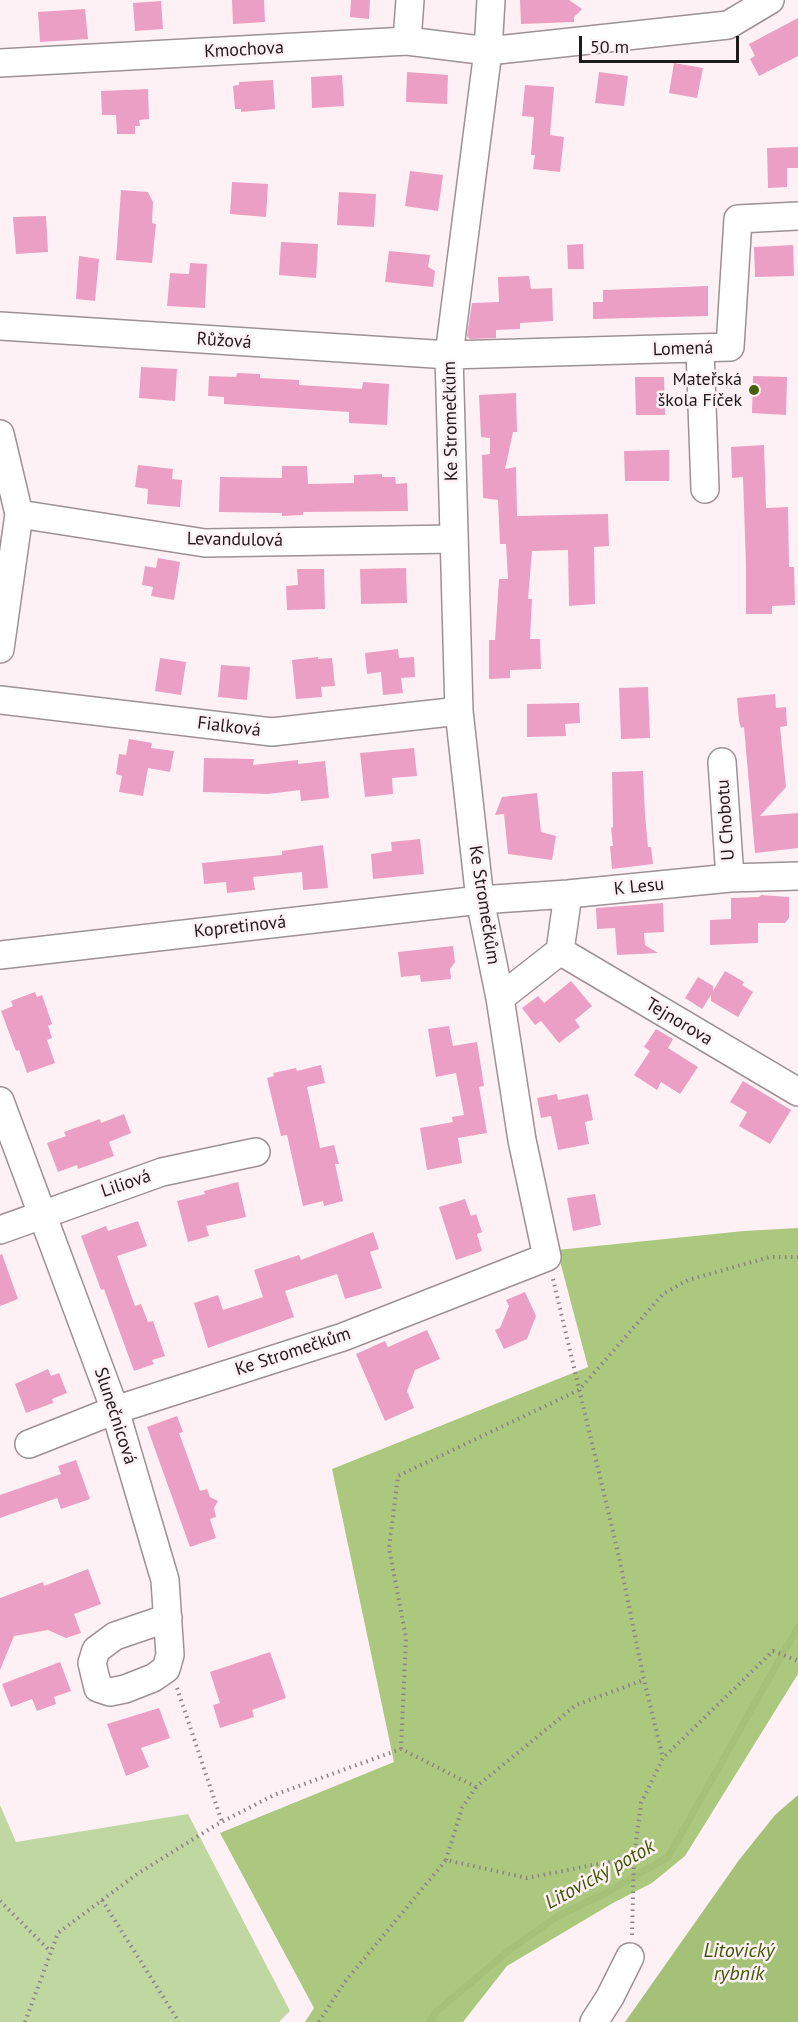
<!DOCTYPE html>
<html>
<head>
<meta charset="utf-8">
<style>
	body { margin:0 }
	#map { position:relative; width:798px; height:2022px; overflow:hidden; background:#fef1f6; font-family:"PT Sans",sans-serif }
	canvas { display:block }
	.scale { position:absolute; left:579px; top:36px; width:160px; height:27px; box-sizing:border-box; border:3px solid #1f1a1c; border-top:0; padding-left:8px; font-size:18px; line-height:21px; white-space:nowrap; color:#1f1a1c; -webkit-text-stroke:4px #fef1f6; paint-order:stroke }
</style>
</head>
<body>
<div id="map">
<canvas width="798" height="2022"></canvas>
<div class="scale">50 m</div>
</div>
<script>
const c = document.querySelector('canvas').getContext('2d');
c.lineJoin = 'round';
function fill(path, color) { c.fillStyle = color; c.fill(path, 'evenodd'); }
const toPath = rows => new Path2D(rows.map(r => 'M' + r).join(''));
function strokePath(path, color, width, dash) { c.strokeStyle = color; c.lineWidth = width; c.lineCap = dash ? 'butt' : 'round'; c.setLineDash(dash || []); c.stroke(path); }
function label(font, color, halo, rows, align = 'center') {
  c.font = font + ' "PT Sans",sans-serif'; c.lineWidth = 5; c.setLineDash([]); c.textBaseline = 'middle'; c.strokeStyle = halo; c.fillStyle = color; for (const [text, x, y, turn = 0] of rows) {
    c.save(); c.translate(x, y); c.rotate((+turn || 0) * Math.PI / 180); c.textAlign = isNaN(turn) ? turn : align; if (halo) c.strokeText(text, 0, 0); c.fillText(text, 0, 0); c.restore();
  }
}
fill(toPath([
	[0,1805,16,1842,188,1814,290,2011,279,2022,0,2022]
]), '#c1d7a1');
fill(toPath([
	[798,1228,798,1674,685,1856,652,1883,613,1903,507,1966,463,2022,305,2022,314,2008,220,1833,394,1762,332,1469,588,1367,557,1250,744,1231]
]), '#acc87e');
fill(toPath([
	[798,1795,798,2022,625,2022,739,1860,775,1815]
]), '#a4c177');
strokePath(toPath([
	[430,2022,436,2012,512,1948,558,1916,606,1893,668,1857,798,1627]
]), '#a4c177', 7);
fill(toPath([
	[232,0,264,0,265,22,233,24],
	[351,0,370,0,369,19,350,17],
	[520,0,569,0,582,9,574,17,574,22,521,24],
	[161,1,163,29,135,31,133,3],
	[85,9,88,39,40,42,38,12],
	[798,18,798,56,759,76,750,59,755,56,749,44],
	[674,63,703,68,697,98,669,93],
	[407,72,448,75,447,104,406,102],
	[599,72,628,76,624,106,595,103],
	[342,75,344,106,312,108,311,77],
	[273,80,275,109,241,112,241,109,235,109,233,86,239,85,239,82],
	[525,85,554,87,550,135,564,137,560,172,533,169,535,155,531,155,534,117,522,116],
	[148,89,149,119,139,120,140,126,135,126,135,134,117,134,116,115,102,115,101,91],
	[798,147,798,168,787,168,787,187,768,188,767,148],
	[410,171,443,175,438,211,405,206],
	[232,182,268,184,266,217,230,214],
	[121,190,148,192,153,202,152,223,156,224,152,263,116,260],
	[339,192,376,194,374,227,337,225],
	[46,216,48,252,16,254,13,217],
	[281,242,318,244,316,278,279,275],
	[583,244,584,269,568,269,567,245],
	[793,245,794,276,755,277,754,247],
	[389,251,430,255,428,267,435,271,433,287,385,282],
	[79,256,99,259,95,301,76,299],
	[190,263,207,264,205,308,167,306,170,273,189,274],
	[529,276,531,289,552,288,553,321,520,323,520,329,496,330,496,338,470,339,467,336,472,303,499,302,498,277],
	[708,286,708,316,593,319,593,302,603,302,603,290],
	[141,367,177,369,175,401,139,398],
	[237,373,260,374,260,378,299,380,299,385,362,389,363,382,389,384,387,425,349,423,349,412,224,404,224,397,208,396,209,376,236,377],
	[753,376,787,377,786,415,752,413],
	[635,377,664,377,665,415,636,415],
	[516,393,517,432,513,432,505,469,516,467,517,516,608,514,609,546,594,547,595,604,569,606,568,550,532,551,528,599,532,599,530,639,540,639,541,669,510,670,510,678,489,679,489,640,495,640,499,579,508,579,506,544,500,544,498,500,483,498,482,455,490,454,490,438,481,437,479,395],
	[764,445,766,508,788,507,789,567,794,567,795,605,772,606,772,614,746,614,746,567,743,477,732,478,731,447],
	[669,450,669,481,625,481,624,451],
	[138,465,173,469,172,479,182,480,180,507,147,504,148,489,135,487],
	[282,466,307,466,308,484,354,483,354,475,382,474,382,477,395,477,396,484,407,483,408,511,303,512,303,515,282,516,282,513,219,512,220,477,282,478],
	[158,558,180,562,174,600,151,596,153,587,142,585,145,566,156,568],
	[406,568,407,603,361,604,360,569],
	[297,569,324,569,325,609,287,610,286,586,298,585],
	[398,649,399,658,414,657,415,677,401,678,403,693,383,695,381,672,367,674,365,653],
	[318,657,318,659,332,658,335,686,321,687,322,697,296,699,292,660],
	[160,658,186,662,181,695,155,691],
	[221,665,250,667,247,700,218,697],
	[648,687,650,738,621,739,619,688],
	[775,694,776,708,786,707,787,726,780,727,786,787,760,816,798,813,798,848,755,853,744,727,741,728,739,721,737,698],
	[579,703,580,723,565,724,566,736,527,737,527,704],
	[129,739,152,743,151,748,174,751,170,772,148,768,143,796,119,792,122,776,116,774,119,754,126,755],
	[414,748,417,776,392,778,393,794,365,797,360,753],
	[204,758,254,759,253,765,298,760,298,764,325,761,329,798,301,801,300,790,268,794,203,792],
	[643,771,645,815,648,847,651,847,653,864,612,869,610,846,613,846,611,828,613,827,612,772],
	[537,793,541,832,556,836,552,860,508,854,504,814,495,815,502,797],
	[420,839,424,874,373,879,371,854,392,851,391,842],
	[323,845,328,888,303,890,302,872,253,877,255,890,227,893,226,882,204,884,202,863,282,855,282,851],
	[761,895,789,897,789,918,785,923,758,923,758,943,710,945,710,920,731,919,731,898,759,897],
	[663,903,664,932,644,933,645,945,658,953,617,955,615,928,597,929,596,908],
	[453,946,455,962,450,969,451,979,421,982,420,975,401,977,398,952],
	[725,971,744,982,742,985,753,992,738,1017,711,1001,711,995,702,1009,685,998,698,977,713,986,713,991],
	[571,981,592,1006,575,1020,580,1027,559,1043,541,1021,535,1025,522,1008,538,996,544,1003],
	[35,992,37,997,42,995,52,1024,48,1026,52,1038,47,1040,55,1063,27,1073,19,1050,16,1051,1,1011,13,1006,11,1001],
	[449,1026,453,1046,477,1042,484,1086,479,1087,487,1133,458,1138,462,1163,427,1170,420,1128,453,1122,452,1117,464,1115,456,1073,436,1077,428,1029],
	[656,1029,673,1039,668,1048,698,1067,680,1094,661,1082,657,1090,634,1075,650,1051,644,1047],
	[321,1065,325,1083,307,1087,320,1148,334,1145,339,1164,335,1164,343,1201,324,1206,323,1201,303,1206,287,1135,281,1136,267,1078,274,1076,273,1073,296,1068,297,1071],
	[743,1081,791,1110,770,1144,739,1126,747,1112,730,1102],
	[557,1094,558,1100,588,1094,593,1120,585,1122,589,1144,558,1150,551,1116,541,1118,537,1098],
	[124,1114,131,1133,109,1142,114,1156,78,1169,77,1165,58,1172,47,1143,66,1136,64,1132,100,1119,101,1123],
	[238,1182,246,1217,206,1226,209,1236,188,1242,177,1201,205,1194,204,1191],
	[595,1194,601,1225,573,1231,567,1198],
	[465,1199,471,1216,476,1214,482,1232,477,1234,482,1251,456,1260,439,1207],
	[138,1221,147,1246,117,1256,135,1306,141,1304,148,1322,153,1321,165,1356,152,1360,154,1364,134,1371,104,1289,101,1290,81,1236,106,1226,108,1231],
	[373,1232,379,1249,370,1252,382,1288,345,1299,337,1274,285,1291,294,1317,208,1348,194,1303,218,1295,223,1310,263,1297,254,1270,299,1255,301,1260],
	[2,1254,18,1299,0,1306,0,1255],
	[525,1292,536,1316,527,1339,504,1349,495,1330,500,1328,509,1306,506,1300],
	[427,1330,440,1359,415,1370,407,1391,414,1408,385,1421,356,1354,385,1341,388,1347],
	[48,1369,51,1376,59,1373,67,1393,52,1399,53,1403,26,1413,15,1384],
	[177,1416,183,1432,179,1433,200,1491,207,1489,210,1497,218,1501,214,1508,216,1517,210,1519,216,1538,190,1547,147,1427],
	[76,1460,90,1499,61,1509,57,1498,0,1518,0,1495,61,1474,58,1466],
	[88,1569,101,1604,74,1614,81,1633,66,1638,48,1630,14,1636,0,1670,0,1598,43,1582,44,1586],
	[270,1652,286,1698,252,1710,254,1717,220,1728,213,1705,220,1703,210,1672],
	[60,1662,71,1691,54,1697,56,1704,37,1711,32,1699,11,1707,2,1684],
	[159,1708,170,1738,141,1748,149,1767,126,1776,107,1724]
]), '#ec9fc4');
const minor = toPath([
	[407,41,410,0],
	[0,63,407,41,488,51,728,25,770,0],
	[0,326,449,355,730,347,738,219,798,216],
	[700,349,705,489],
	[0,434,19,514,0,649],
	[19,514,205,543,454,539],
	[0,700,272,732,459,711],
	[722,762,730,878],
	[560,951,798,1092],
	[0,955,480,900,568,894,730,878,798,876],
	[500,998,560,951,568,894],
	[0,1101,115,1410,165,1580,170,1655,166,1669,153,1678,125,1689,110,1692,98,1688,92,1663,96,1650,115,1636,168,1618],
	[0,1230,162,1172,256,1152],
	[29,1444,115,1410,343,1337,547,1257,522,1140,500,998,480,900,459,711,449,355,488,51,491,0],
	[594,2022,610,1997,630,1957]
]);
strokePath(minor, '#9d9196', 30);
strokePath(toPath([
	[553,1279,619,1557,644,1680,663,1758],
	[177,1688,222,1822],
	[401,1749,406,1638,389,1548,398,1476,579,1390,663,1294,688,1280,770,1257,798,1257],
	[446,1860,462,1808,476,1787],
	[102,1900,179,2022],
	[0,1901,51,1952],
	[632,1935,634,1857,641,1803,663,1758,773,1651,798,1661],
	[25,2022,58,1933,137,1874,216,1825,274,1795,401,1749,476,1787,576,1705,644,1680],
	[319,2022,344,1983,446,1860,527,1878,634,1857]
]), '#8c8387', 4, [1.5, 4.5]);
strokePath(minor, '#fff', 27);
for (const [x, y, r, color] of [
	[754,390,6,"#47600d"]
]) { const dot = new Path2D(); dot.arc(x, y, r, 0, 2 * Math.PI); c.fillStyle = color; c.fill(dot); strokePath(dot, '#fef1f6', 2); }
label('18px', '#1f1a1c', '#fef1f6', [
	["Kmochova",244,50,-3],
	["Růžová",224,341,4],
	["Lomená",683,349,-2],
	["Ke Stromečkům",451,421,-91],
	["Levandulová",235,540,1],
	["Fialková",229,727,7],
	["U Chobotu",726,820,-94],
	["K Lesu",639,887,-6],
	["Ke Stromečkům",484,905,81],
	["Kopretinová",240,927,-6],
	["Tejnorova",679,1022,31],
	["Liliová",126,1184,-19],
	["Ke Stromečkům",293,1352,-18],
	["Slunečnicová",115,1416,72]
]);
label('18px', '#1f1a1c', '#fef1f6', [
	["Mateřská",742,380],
	["škola Fíček",742,401]
], 'right');
label('italic 20px', '#405803', '#fef1f6', [
	["Litovický potok",600,1875,-29],
	["Litovický",739,1951],
	["rybník",739,1974]
]);
</script>
</body>
</html>
